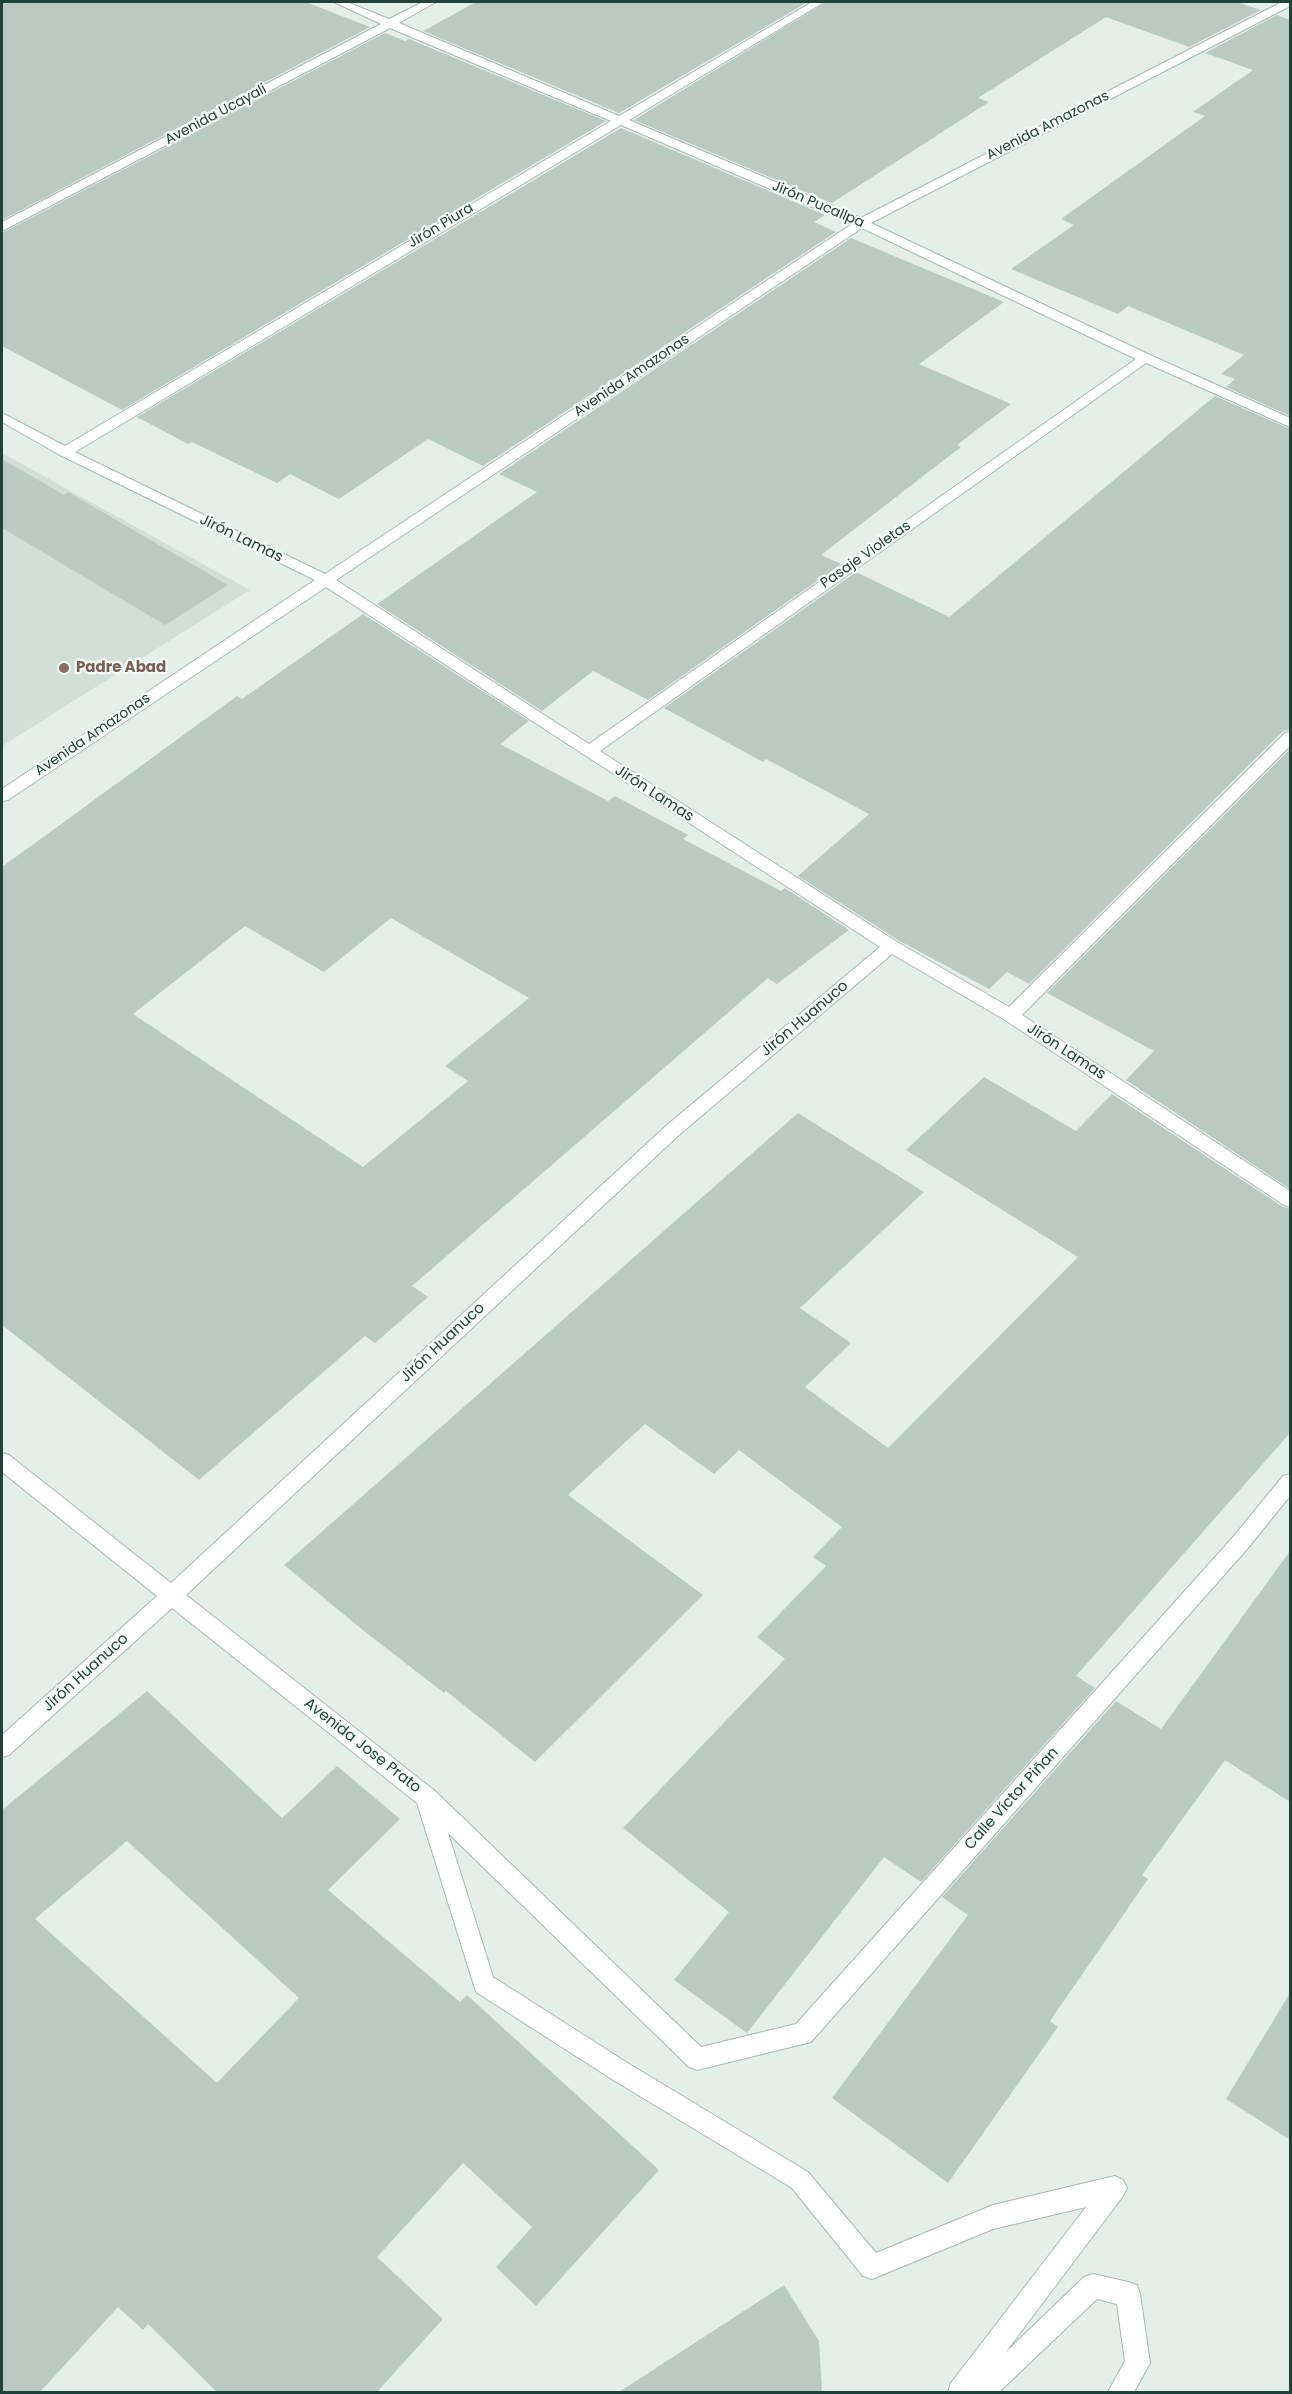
<!DOCTYPE html>
<html>
<head>
<meta charset="utf-8">
<style>
	body { margin:0 }
	#map { position:relative; width:1292px; height:2394px; overflow:hidden; background:#e4efea; font-family:Poppins,sans-serif }
	canvas { display:block }
	.frame { position:absolute; inset:0; border:3px solid #214239; pointer-events:none }
</style>
</head>
<body>
<div id="map">
<canvas width="1292" height="2394"></canvas>
<div class="frame"></div>
</div>
<script>
const c = document.querySelector('canvas').getContext('2d');
c.lineJoin = 'round';
function fill(path, color) { c.fillStyle = color; c.fill(path, 'evenodd'); }
const toPath = rows => new Path2D(rows.map(r => 'M' + r).join(''));
function strokePath(path, color, width, dash) { c.strokeStyle = color; c.lineWidth = width; c.lineCap = dash ? 'butt' : 'round'; c.setLineDash(dash || []); c.stroke(path); }
function label(font, color, halo, rows, align = 'center') {
  c.font = font + ' Poppins,sans-serif'; c.lineWidth = 4.5; c.setLineDash([]); c.textBaseline = 'middle'; c.strokeStyle = halo; c.fillStyle = color; for (const [text, x, y, turn = 0] of rows) {
    c.save(); c.translate(x, y); c.rotate((+turn || 0) * Math.PI / 180); c.textAlign = isNaN(turn) ? turn : align; if (halo) c.strokeText(text, 0, 0); c.fillText(text, 0, 0); c.restore();
  }
}
fill(toPath([
	[2,453,250,590,2,746]
]), '#d2dfd9');
fill(toPath([
	[2,2,306,2,370,27,2,220],
	[476,2,808,2,619,113,423,31],
	[826,2,1237,2,1261,10,1189,47,1106,17,978,98,989,102,832,203,634,120],
	[1277,15,1290,20,1290,416,1226,387,1235,379,1221,374,1244,355,1128,306,1118,314,1011,269,1074,225,1061,219,1205,116,1193,112,1253,70,1205,53],
	[385,33,405,41,409,39,606,121,122,410,2,346,2,233],
	[621,128,825,215,814,222,836,232,483,466,428,439,339,499,290,474,277,483,192,442,188,444,137,417],
	[851,238,1004,302,919,364,1011,404,957,445,961,447,821,555,841,564,648,700,593,671,542,711,377,604,537,492,499,474],
	[1215,396,1290,429,1290,730,1283,731,1029,984,1007,972,989,989,898,940,798,876,869,814,766,759,763,762,664,708,856,572,949,617],
	[2,459,64,495,68,492,228,585,165,625,2,528],
	[363,614,529,721,500,744,608,801,615,796,688,835,683,839,781,891,785,888,849,930,777,984,768,978,412,1286,428,1297,375,1343,365,1336,199,1480,2,1325,2,867,237,696,242,699],
	[391,918,529,998,445,1066,468,1081,363,1167,133,1014,245,926,324,972],
	[1290,749,1290,1189,1126,1080,1154,1051,1047,993],
	[984,1077,1076,1131,1112,1094,1283,1207,1290,1209,1290,1433,1076,1676,1095,1688,921,1882,884,1857,747,2033,674,1980,729,1912,623,1828,785,1659,757,1637,826,1566,813,1557,842,1527,739,1450,714,1474,645,1424,568,1495,703,1595,535,1762,446,1691,444,1693,364,1631,284,1565,798,1113,924,1192,800,1308,851,1343,805,1387,888,1448,1078,1257,906,1150],
	[1290,1551,1290,1802,1225,1760,1142,1875,1148,1879,1050,2021,1058,2027,948,2183,832,2098,968,1915,942,1897,1116,1701,1161,1729],
	[147,1691,282,1818,337,1766,400,1819,328,1890,460,2002,467,1995,659,2170,536,2306,496,2267,532,2227,463,2163,377,2257,443,2319,377,2392,217,2392,148,2324,143,2330,118,2307,40,2392,2,2392,2,1810],
	[127,1841,299,1998,217,2083,35,1919],
	[1290,1993,1290,2140,1226,2099],
	[784,2285,819,2341,822,2392,619,2392]
]), '#b9cac3');
const minor = toPath([
	[334,2,347,2,389,19,423,2,436,2,399,23,619,116,812,2,824,2,629,120,861,218,1282,2,1290,2,1290,6,871,223,1150,355,1290,418,1290,427,1146,363,600,751,897,942,1009,1007,1285,733,1290,732,1290,746,1022,1015,1290,1191,1290,1207,1284,1205,1005,1020,892,954,679,1135,186,1595,435,1791,701,2047,796,2024,1234,1536,1283,1476,1290,1474,1290,1496,1248,1548,811,2042,697,2070,689,2067,448,1833,493,1977,626,2062,808,2172,876,2253,993,2205,1115,2176,1123,2180,1127,2188,1123,2196,1005,2353,1084,2277,1093,2274,1128,2282,1137,2285,1140,2294,1150,2363,1134,2392,1108,2392,1125,2361,1117,2304,1097,2299,999,2392,948,2392,951,2383,1086,2207,993,2229,872,2279,863,2276,792,2188,610,2078,476,1992,417,1803,172,1608,9,1755,2,1757,2,1735,157,1596,2,1472,2,1453,9,1455,171,1583,667,1125,880,947,326,587,8,800,2,801,2,789,315,580,60,455,2,422,2,413,65,446,611,121,390,28,2,231,2,222,381,24,334,2],
	[621,125,852,224,325,574,75,452,621,125],
	[862,228,1136,359,589,744,336,580,862,228]
]);
strokePath(minor, '#a6b8b1', 2);
fill(minor, '#fff');
for (const [x, y, r, color] of [
	[64,668,6,"#8d6e63"]
]) { const dot = new Path2D(); dot.arc(x, y, r, 0, 2 * Math.PI); c.fillStyle = color; c.fill(dot); strokePath(dot, '#f5fbf8', 2); }
label('14px', '#214239', '#f5fbf8', [
	["Avenida Ucayali",216,115,-28],
	["Avenida Amazonas",1048,126,-27],
	["Jirón Pucallpa",818,205,23],
	["Jirón Piura",441,226,-31],
	["Avenida Amazonas",632,376,-34],
	["Pasaje Violetas",866,555,-35],
	["Avenida Amazonas",93,735,-34]
]);
label('15px', '#214239', '#f5fbf8', [
	["Jirón Lamas",241,539,26],
	["Jirón Lamas",654,794,33],
	["Jirón Huanuco",805,1019,-40],
	["Jirón Lamas",1066,1052,33],
	["Jirón Huanuco",443,1343,-43],
	["Jirón Huanuco",86,1673,-42],
	["Avenida Jose Prato",362,1746,38],
	["Calle Víctor Piñan",1012,1799,-48]
]);
label('bold 15px', '#785e54', '#f5fbf8', [
	["Padre Abad",76,668]
], 'left');
</script>
</body>
</html>
